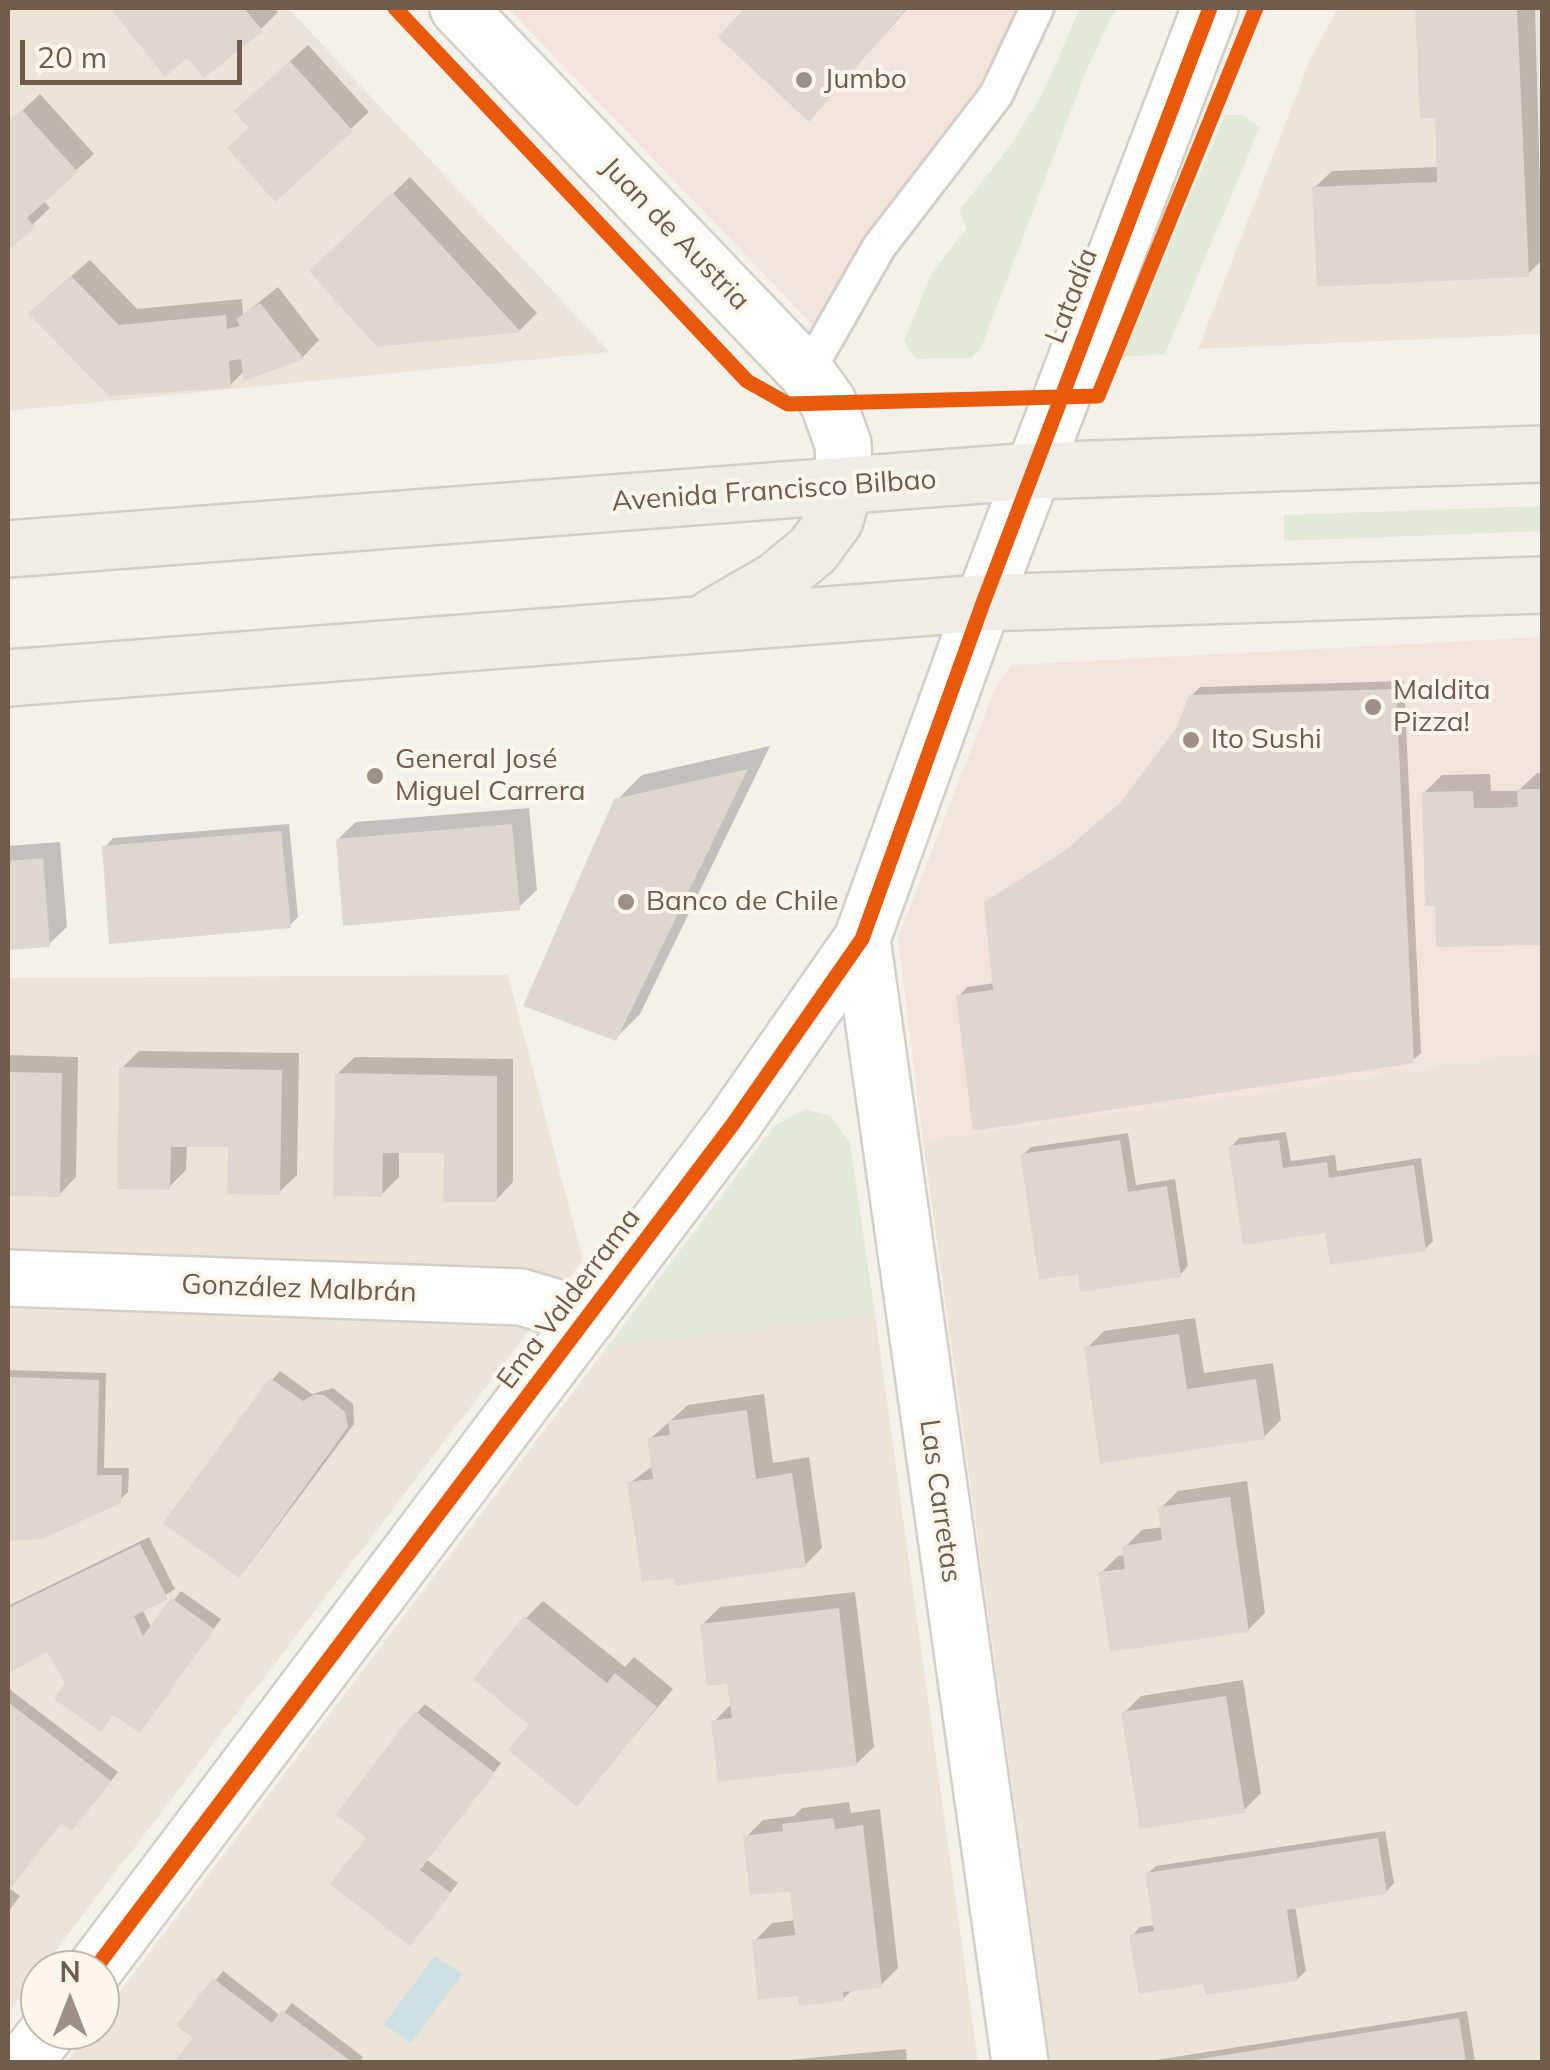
<!DOCTYPE html>
<html>
<head>
<meta charset="utf-8">
<style>
	body { margin:0 }
	#map { position:relative; width:1550px; height:2070px; overflow:hidden; background:#f4f1ea; font-family:Mulish,sans-serif }
	canvas { display:block }
	.frame { position:absolute; inset:0; border:10px solid #6f5c4d; pointer-events:none }
	.north { position:absolute; left:20px; top:1950px; width:100px; height:100px; box-sizing:border-box; background:#fdf7eb; border:2px solid #c4b9ac; border-radius:50%; rotate:0deg; font-size:28px; font-weight:700; line-height:40px; text-align:center; color:#6f5c4d }
	.north::after { content:''; display:block; margin:auto; width:35px; height:45px; background:#9e9084; clip-path:polygon(50% 0,100% 100%,50% 72%,0 100%) }
	.scale { position:absolute; left:20px; top:40px; width:222px; height:45px; box-sizing:border-box; border:5px solid #6f5c4d; border-top:0; padding-left:12px; font-size:30px; line-height:35px; white-space:nowrap; color:#6f5c4d; -webkit-text-stroke:8px #fdf7eb; paint-order:stroke }
</style>
</head>
<body>
<div id="map">
<canvas width="1550" height="2070"></canvas>
<div class="frame"></div>
<div class="north">N</div>
<div class="scale">20 m</div>
</div>
<script>
const c = document.querySelector('canvas').getContext('2d');
c.lineJoin = 'round';
function fill(path, color) { c.fillStyle = color; c.fill(path, 'evenodd'); }
const toPath = rows => new Path2D(rows.map(r => 'M' + r).join(''));
function strokePath(path, color, width, dash) { c.strokeStyle = color; c.lineWidth = width; c.lineCap = dash ? 'butt' : 'round'; c.setLineDash(dash || []); c.stroke(path); }
function label(font, color, halo, rows, align = 'center') {
  c.font = font + ' Mulish,sans-serif'; c.lineWidth = 8; c.setLineDash([]); c.textBaseline = 'middle'; c.strokeStyle = halo; c.fillStyle = color; for (const [text, x, y, turn = 0] of rows) {
    c.save(); c.translate(x, y); c.rotate((+turn || 0) * Math.PI / 180); c.textAlign = isNaN(turn) ? turn : align; if (halo) c.strokeText(text, 0, 0); c.fillText(text, 0, 0); c.restore();
  }
}
fill(toPath([
	[8,8,288,8,610,352,8,411],
	[1338,8,1542,8,1542,334,1198,349,1311,57],
	[508,975,583,1260,8,2013,8,978],
	[1542,1051,1542,2062,1050,2062,923,1141],
	[875,1314,978,2062,67,2062,91,2030,100,2030,100,2018,608,1346]
]), '#ede4d8');
fill(toPath([
	[508,8,1021,8,990,82,814,326],
	[1542,637,1542,1051,923,1141,898,938,996,686,1012,665]
]), '#f2e4db');
fill(toPath([
	[1080,8,1116,8,1086,71,981,348,971,358,916,359,904,341,931,274,967,228,959,211,1012,143,1044,90],
	[1225,115,1242,115,1260,127,1165,354,1122,357],
	[1542,506,1542,531,1284,541,1284,515],
	[805,1109,831,1116,850,1143,875,1314,608,1346,774,1126]
]), '#e0ead6');
fill(toPath([
	[435,1956,462,1974,411,2043,384,2024]
]), '#cde0e4');
fill(toPath([
	[119,8,275,8,278,12,261,29,188,55,116,10],
	[748,8,908,8,809,119,722,37],
	[1418,8,1535,8,1542,260,1528,274,1314,188,1332,171,1439,167,1438,116,1422,116],
	[308,45,369,112,275,198,252,127,254,94],
	[40,94,94,154,43,200,50,208,8,248,8,124],
	[410,177,537,313,520,330,378,344,313,271],
	[90,260,137,309,242,299,243,315,278,287,319,340,303,357,246,378,245,370,230,385,48,296],
	[1404,681,1421,1053,1412,1061,959,996,967,987,995,983,987,903,1074,845,1125,801,1179,728,1191,696,1200,687],
	[770,746,640,1014,616,1038,616,801,642,775],
	[1537,773,1542,773,1542,942,1439,944,1424,793,1442,775,1490,774,1491,791,1518,791],
	[529,808,537,890,519,907,338,839,356,822],
	[289,824,298,917,289,926,105,847,113,838],
	[60,842,67,927,49,944,8,948,8,846],
	[139,1051,299,1053,297,1175,279,1192,230,1144,187,1144,186,1170,169,1187,122,1068],
	[8,1055,78,1057,76,1177,59,1195,8,1147],
	[355,1057,513,1059,513,1182,496,1200,447,1151,399,1151,399,1177,381,1195,337,1074],
	[1286,1132,1291,1161,1335,1155,1337,1171,1421,1158,1433,1241,1425,1249,1327,1230,1231,1147,1239,1138],
	[1128,1133,1136,1185,1175,1179,1188,1266,1180,1275,1080,1271,1023,1155,1031,1147],
	[1195,1318,1204,1373,1273,1363,1281,1420,1264,1437,1087,1348,1104,1331],
	[8,1370,106,1373,104,1468,129,1468,128,1492,119,1501,42,1537,8,1538],
	[280,1371,312,1394,333,1388,353,1404,354,1424,247,1567,272,1380],
	[764,1394,773,1463,809,1457,822,1548,805,1565,630,1483,654,1465,650,1439,688,1405],
	[1247,1481,1265,1613,1248,1630,1101,1573,1118,1556,1126,1555,1125,1547,1142,1530,1163,1527,1161,1508,1178,1491],
	[149,1537,175,1589,142,1609,152,1629,181,1591,221,1619,140,1730,68,1683,48,1649,11,1669,8,1666,8,1606],
	[855,1592,874,1747,856,1764,714,1722,732,1703,730,1681,702,1625,720,1607],
	[543,1601,625,1667,634,1657,673,1689,577,1804,532,1724,526,1618],
	[1243,1680,1261,1793,1243,1811,1124,1713,1141,1696],
	[8,1688,118,1772,80,1820,62,1820,9,1888,20,1896,8,1912],
	[425,1704,501,1763,427,1860,458,1883,418,1934,369,1837,417,1713],
	[849,1802,851,1813,880,1809,898,1968,881,1985,853,1989,843,1999,800,1993,755,1941,772,1923,796,1920,792,1889,746,1837,763,1820,794,1816,802,1808],
	[1385,1831,1394,1883,1386,1892,1295,1906,1306,1971,1297,1979,1205,1981,1132,1936,1140,1927,1156,1925,1147,1874,1156,1866],
	[223,1971,281,2016,292,2003,363,2057,359,2062,177,2062,196,2037,180,2025],
	[1467,2011,1475,2062,1143,2062],
	[906,2049,907,2062,767,2062]
]), '#0003');
fill(toPath([
	[116,8,244,8,263,31,204,78,187,58,165,77,112,10],
	[745,8,907,8,809,122,718,37],
	[1415,8,1517,8,1529,277,1317,287,1312,187,1437,182,1435,118,1420,118],
	[290,61,353,131,275,202,227,148,249,128,234,111],
	[22,110,78,172,27,218,35,227,8,251,8,122],
	[392,192,521,332,377,347,309,271],
	[71,276,119,325,226,315,227,329,240,326,236,319,260,303,304,359,244,381,241,359,229,361,231,388,109,396,28,313],
	[1396,689,1414,1063,973,1131,956,995,993,990,984,902,1062,853,1120,803,1177,727,1189,695],
	[748,769,616,1041,523,1006,614,799],
	[1517,789,1542,789,1542,945,1436,947,1435,906,1425,906,1422,792,1473,791,1474,808,1496,808,1518,807],
	[512,824,520,910,343,926,336,839],
	[281,831,291,928,109,944,102,846],
	[43,858,50,947,8,950,8,861],
	[119,1067,282,1070,280,1195,227,1194,228,1147,171,1147,170,1190,117,1189],
	[8,1072,62,1073,60,1197,8,1196],
	[335,1073,497,1076,497,1202,443,1202,444,1153,383,1153,382,1197,333,1196],
	[1120,1140,1128,1192,1167,1186,1181,1277,1080,1292,1078,1274,1039,1280,1020,1154],
	[1279,1140,1283,1168,1327,1162,1329,1178,1414,1165,1426,1251,1330,1265,1325,1233,1243,1245,1228,1146],
	[1179,1334,1187,1389,1256,1379,1265,1439,1100,1464,1084,1347],
	[8,1377,99,1380,97,1475,122,1475,121,1503,42,1539,8,1541],
	[270,1378,303,1401,315,1394,324,1395,345,1412,348,1427,239,1578,163,1523],
	[747,1410,756,1479,792,1473,806,1567,675,1586,674,1578,642,1582,627,1482,653,1479,647,1438,670,1435,668,1421],
	[1230,1497,1249,1632,1110,1652,1098,1572,1125,1569,1122,1546,1162,1540,1158,1507],
	[140,1544,168,1599,134,1616,143,1636,171,1598,214,1629,140,1733,113,1715,101,1732,54,1699,65,1683,47,1652,11,1672,8,1669,8,1608],
	[839,1608,857,1766,718,1782,711,1721,732,1718,727,1684,707,1686,700,1624],
	[524,1616,607,1683,615,1673,657,1707,577,1807,508,1750,529,1725,473,1679],
	[1226,1696,1245,1813,1140,1829,1121,1712],
	[8,1702,111,1781,72,1831,61,1823,8,1892],
	[415,1711,495,1773,420,1870,451,1893,410,1946,330,1884,366,1838,336,1814],
	[833,1818,835,1829,863,1825,882,1988,843,1992,844,2001,799,2006,797,1996,758,2000,752,1940,795,1935,790,1892,750,1895,743,1836,783,1831,782,1824],
	[1378,1838,1387,1894,1287,1910,1298,1981,1206,1995,1203,1984,1139,1994,1129,1935,1154,1931,1145,1873],
	[213,1978,272,2023,282,2010,352,2062,174,2062,193,2038,176,2026],
	[1459,2018,1466,2062,1193,2062,1193,2060]
]), '#ded7d0');
const lane = toPath([
	[807,373,879,247,996,95,1037,8]
]);
const street = toPath([
	[862,939,1020,2062],
	[8,1278,521,1297,588,1317],
	[94,1970,733,1124,862,939,983,603],
	[24,2062,49,2030]
]);
const secondary = toPath([
	[458,8,807,373,828,402,843,444,845,486],
	[983,603,1210,8]
]);
const primary = toPath([
	[8,549,1034,471,1542,454],
	[713,617,777,580,813,550,835,520,845,486],
	[8,678,983,603,1542,585]
]);
strokePath(lane, '#d3cec8', 38);
strokePath(street, '#d3cec8', 60);
strokePath(secondary, '#d2cdc5', 60);
strokePath(primary, '#d3cdc7', 60);
strokePath(lane, '#fdfdfc', 32);
strokePath(street, '#fdfdfc', 55);
strokePath(secondary, '#fdfdfc', 55);
strokePath(primary, '#f0ede6', 55);
strokePath(toPath([
	[395,8,747,381,788,404,1098,396,1256,8],
	[94,1970,733,1124,862,939,983,603,1210,8]
]), '#e8590c', 15);
for (const [x, y, r, color] of [
	[804,80,10,"#9e9084"],
	[1373,707,10,"#9e9084"],
	[1191,740,10,"#9e9084"],
	[375,776,10,"#9e9084"],
	[626,902,10,"#9e9084"]
]) { const dot = new Path2D(); dot.arc(x, y, r, 0, 2 * Math.PI); c.fillStyle = color; c.fill(dot); strokePath(dot, '#fdf7eb', 4); }
label('28px', '#6f5c4d', '#fdf7eb', [
	["Jumbo",824,80],
	["Maldita",1393,691],
	["Pizza!",1393,723],
	["Ito Sushi",1211,740],
	["General José",395,760],
	["Miguel Carrera",395,792],
	["Banco de Chile",646,902]
], 'left');
label('28px', '#6f5c4d', '#fdf7eb', [
	["Juan de Austria",675,234,46],
	["Latadía",1072,296,-69],
	["Avenida Francisco Bilbao",774,491,-4],
	["González Malbrán",299,1289,2],
	["Ema Valderrama",569,1299,-53],
	["Las Carretas",940,1501,82]
]);
</script>
</body>
</html>
